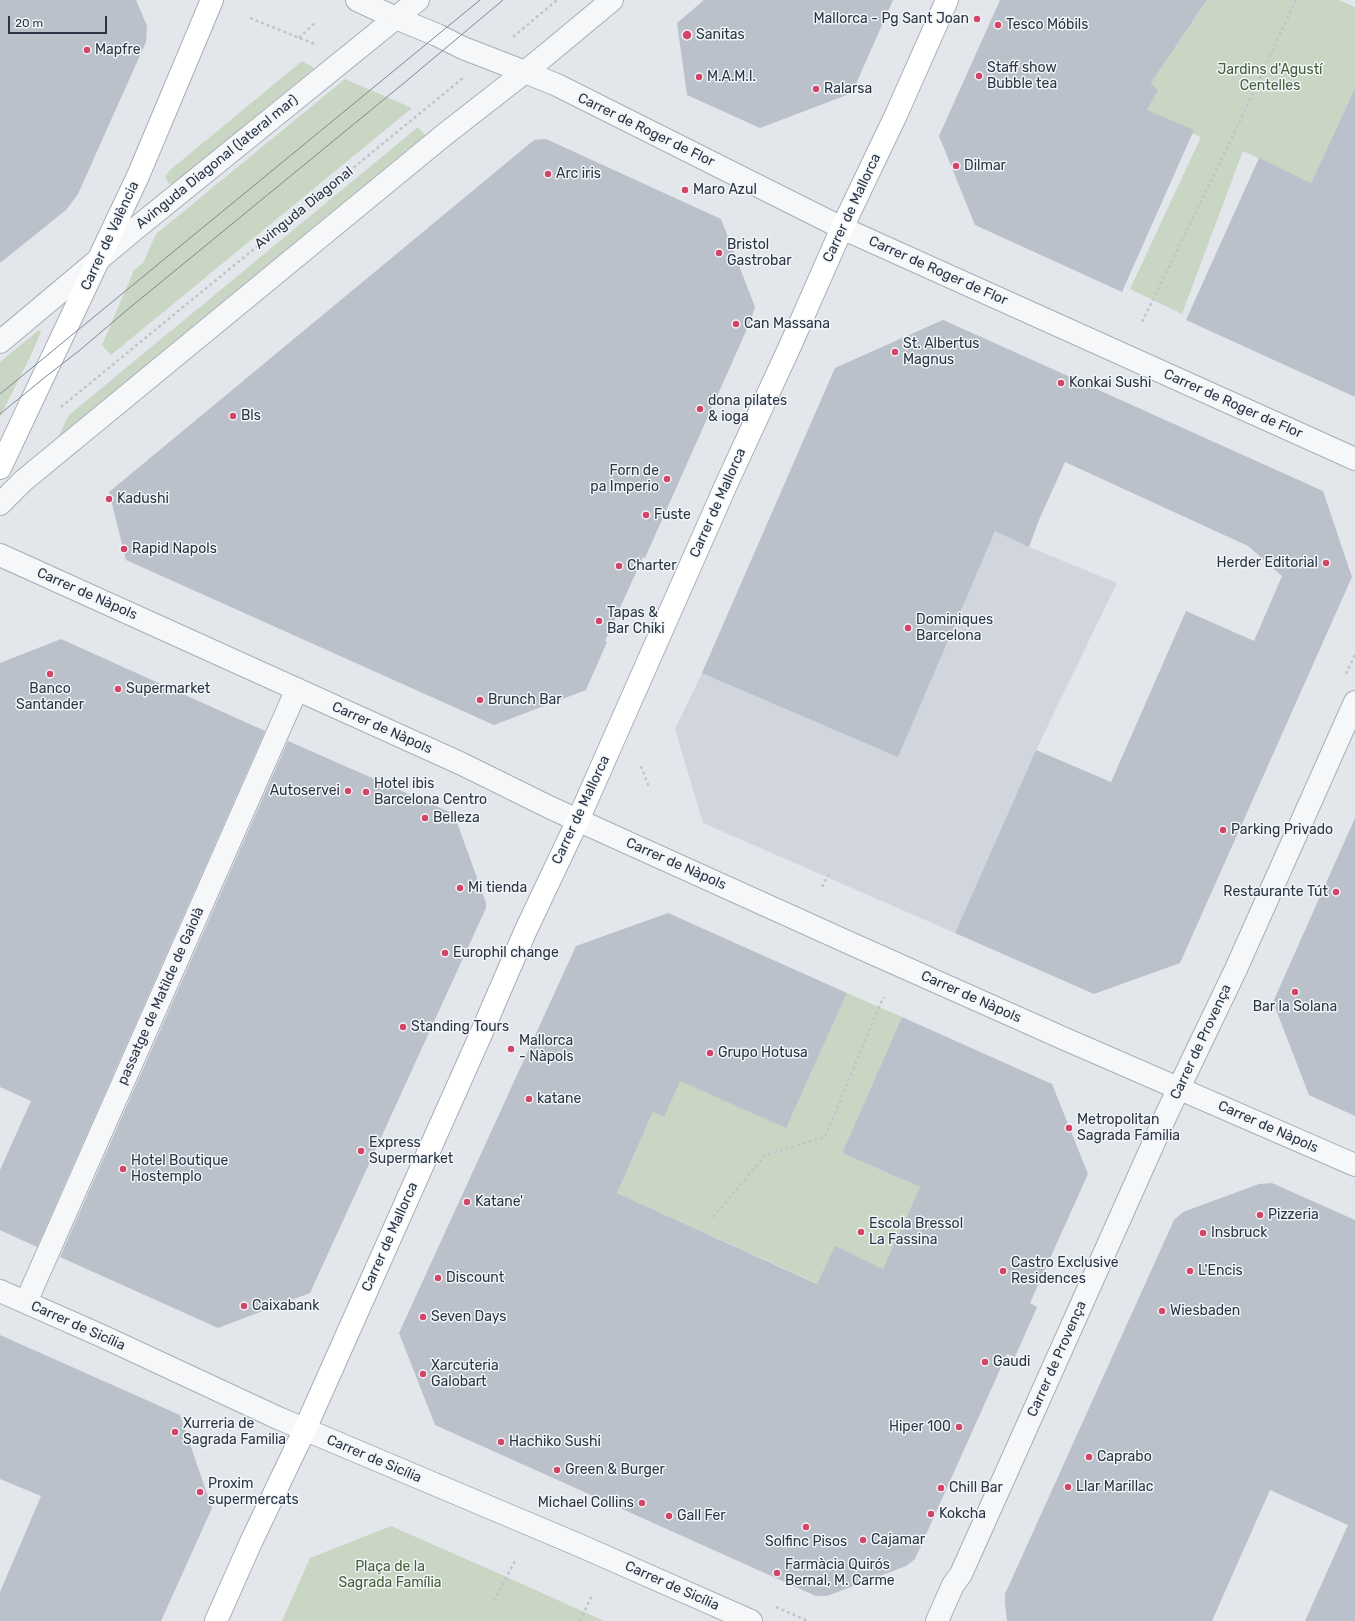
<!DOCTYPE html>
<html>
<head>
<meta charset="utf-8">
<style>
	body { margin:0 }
	#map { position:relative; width:1355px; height:1621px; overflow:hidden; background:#e3e7ec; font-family:Rubik,sans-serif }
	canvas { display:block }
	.scale { position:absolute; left:8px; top:16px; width:99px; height:18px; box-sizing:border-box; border:2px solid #2a3645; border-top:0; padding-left:5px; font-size:12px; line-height:14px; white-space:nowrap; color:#2a3645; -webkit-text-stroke:3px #f3f6f9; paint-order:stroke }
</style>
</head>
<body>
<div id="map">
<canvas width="1355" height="1621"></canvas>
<div class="scale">20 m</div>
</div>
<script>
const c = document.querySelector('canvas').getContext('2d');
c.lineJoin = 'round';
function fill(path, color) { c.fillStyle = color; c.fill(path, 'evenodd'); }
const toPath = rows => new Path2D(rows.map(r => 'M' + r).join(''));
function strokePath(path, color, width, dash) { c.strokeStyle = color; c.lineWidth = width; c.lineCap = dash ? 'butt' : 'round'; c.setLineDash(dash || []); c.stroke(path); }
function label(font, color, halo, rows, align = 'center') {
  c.font = font + ' Rubik,sans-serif'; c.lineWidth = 3; c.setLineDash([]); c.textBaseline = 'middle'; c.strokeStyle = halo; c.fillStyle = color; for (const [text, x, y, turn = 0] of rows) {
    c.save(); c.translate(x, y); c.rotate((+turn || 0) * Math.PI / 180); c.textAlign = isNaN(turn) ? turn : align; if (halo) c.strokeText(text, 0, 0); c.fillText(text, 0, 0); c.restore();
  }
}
fill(toPath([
	[943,320,1100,390,1065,462,1038,522,1029,547,1117,583,1036,750,955,933,703,823,675,729,702,673,835,368]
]), '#d1d6de');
fill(toPath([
	[1207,0,1339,0,1355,7,1355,88,1311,183,1243,151,1182,314,1130,289,1201,137,1145,114,1157,90,1151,83],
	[302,61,314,68,174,183,169,184,165,177,170,170],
	[345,79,412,108,111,355,102,345,134,270,143,263,156,234],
	[418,127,425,135,58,437,69,415],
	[39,330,41,332,30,357,0,417,0,362],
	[847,993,902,1017,842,1153,920,1187,867,1306,617,1193,674,1065,792,1114],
	[391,1526,509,1578,604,1621,282,1621,310,1558]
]), '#cad6c4');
fill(toPath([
	[0,0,136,0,147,26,146,42,78,194,66,210,0,263],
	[704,0,893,0,852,93,760,128,687,95,677,23],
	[1000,0,1207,0,1151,83,1158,90,1147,110,1194,130,1122,292,975,225,939,136],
	[1355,88,1355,397,1186,320,1259,158,1311,183],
	[546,139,721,219,755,307,751,320,669,504,645,558,643,557,605,641,607,642,586,690,494,725,126,560,109,492,534,140],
	[943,320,1323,491,1352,577,1180,963,1094,994,955,933,1036,750,1111,782,1186,611,1254,641,1282,576,1248,546,1065,462,1038,522,1029,547,995,531,898,757,702,673,835,368],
	[61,639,265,731,37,1247,0,1230,0,1170,31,1101,0,1087,0,663],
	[288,741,454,814,486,903,486,908,310,1293,218,1328,60,1257],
	[1355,818,1355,1116,1309,1095,1273,1002],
	[668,913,847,993,786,1128,680,1081,664,1117,653,1112,617,1193,817,1284,835,1246,883,1269,920,1187,842,1153,902,1017,1052,1084,1088,1174,1030,1303,1037,1307,1015,1357,1007,1354,915,1559,906,1566,827,1596,816,1596,435,1425,399,1333,576,946],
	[1272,1183,1355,1220,1355,1621,1305,1621,1348,1525,1270,1490,1212,1621,1007,1621,1005,1603,1005,1594,1174,1220,1183,1212,1259,1184],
	[0,1335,180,1415,212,1508,161,1621,0,1621,0,1592,41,1496,0,1479]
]), '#bac1ca');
const minor = toPath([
	[357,0,396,18],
	[525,72,557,85,842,228,1355,459],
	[0,342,135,229,418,0],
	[0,555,462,764,551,808,854,945,1065,1039,1355,1165],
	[0,1291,102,1336,278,1418,581,1546,751,1621],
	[26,1302,297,689],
	[937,1621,953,1585,961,1574,1167,1113,1236,969,1355,702]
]);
const tertiary = toPath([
	[396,18,437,35,463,48,525,72],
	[0,504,23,481,444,135,535,64,612,0]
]);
const secondary = toPath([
	[0,468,138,176,212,0],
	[216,1621,251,1542,305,1429,481,1034,525,932,578,820,726,485,791,344,842,228,896,115,947,0]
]);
strokePath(minor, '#a8aeb7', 24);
strokePath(tertiary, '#a8aeb7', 24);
strokePath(secondary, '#a8aeb7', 24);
strokePath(toPath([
	[250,18,317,45],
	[513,37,557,0],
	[299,38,316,22],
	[1142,322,1229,144,1296,0],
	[61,407,463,78],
	[1346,674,1355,655],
	[641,766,649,787],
	[822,887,829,874],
	[713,1217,766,1155,825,1137,879,1007,884,997],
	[494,1601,516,1559],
	[776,1607,808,1621],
	[580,1621,592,1595]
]), '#c1c5ca', 2.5, [3, 3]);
strokePath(minor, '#f6f7f9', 22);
strokePath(tertiary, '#f6f7f9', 22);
strokePath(secondary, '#fff', 22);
strokePath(toPath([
	[0,394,480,0],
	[0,414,44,378,80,350,127,310,404,83,503,0]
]), '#7c8896', 1);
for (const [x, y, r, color] of [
	[977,19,4,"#d34567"],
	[998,25,4,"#d34567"],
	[687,35,5,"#d34567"],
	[87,50,4,"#d34567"],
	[979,76,4,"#d34567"],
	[699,77,4,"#d34567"],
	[816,89,4,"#d34567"],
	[956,166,4,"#d34567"],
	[548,174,4,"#d34567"],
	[685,190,4,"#d34567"],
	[719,253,4,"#d34567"],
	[736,324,4,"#d34567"],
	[895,352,4,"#d34567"],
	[1061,383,4,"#d34567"],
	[700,409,4,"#d34567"],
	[233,416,4,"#d34567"],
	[667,479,4,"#d34567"],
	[109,499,4,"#d34567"],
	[646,515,4,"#d34567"],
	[124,549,4,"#d34567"],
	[1326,563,4,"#d34567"],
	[619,566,4,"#d34567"],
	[599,621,4,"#d34567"],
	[908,628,4,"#d34567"],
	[50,674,4,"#d34567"],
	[118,689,4,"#d34567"],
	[480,700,4,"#d34567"],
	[348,791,4,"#d34567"],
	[366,792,4,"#d34567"],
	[425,818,4,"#d34567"],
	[1223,830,4,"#d34567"],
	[460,888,4,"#d34567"],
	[1336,892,4,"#d34567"],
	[445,953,4,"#d34567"],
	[1295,992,4,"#d34567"],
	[403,1027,4,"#d34567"],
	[511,1049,4,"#d34567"],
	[710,1053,4,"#d34567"],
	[529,1099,4,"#d34567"],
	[1069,1128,4,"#d34567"],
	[361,1151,4,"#d34567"],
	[123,1169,4,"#d34567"],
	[467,1202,4,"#d34567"],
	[1260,1215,4,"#d34567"],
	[861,1232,4,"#d34567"],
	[1203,1233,4,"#d34567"],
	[1003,1271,4,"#d34567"],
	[1190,1271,4,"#d34567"],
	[438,1278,4,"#d34567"],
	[244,1306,4,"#d34567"],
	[1162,1311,4,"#d34567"],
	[423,1317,4,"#d34567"],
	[985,1362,4,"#d34567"],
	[423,1374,4,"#d34567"],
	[959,1427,4,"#d34567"],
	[175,1432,4,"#d34567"],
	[501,1442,4,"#d34567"],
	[1089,1457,4,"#d34567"],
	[557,1470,4,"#d34567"],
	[1068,1487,4,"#d34567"],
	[941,1488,4,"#d34567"],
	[200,1492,4,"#d34567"],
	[642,1503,4,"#d34567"],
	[931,1514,4,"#d34567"],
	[669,1516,4,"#d34567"],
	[806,1527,4,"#d34567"],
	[863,1540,4,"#d34567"],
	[777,1573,4,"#d34567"]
]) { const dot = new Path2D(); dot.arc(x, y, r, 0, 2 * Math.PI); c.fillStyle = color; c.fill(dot); strokePath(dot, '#f3f6f9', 1.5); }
label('14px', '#2a3645', '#f3f6f9', [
	["Mallorca - Pg Sant Joan",969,19,"right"],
	["Tesco Móbils",1006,25],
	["Sanitas",696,35],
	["Mapfre",95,50],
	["Staff show",987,68],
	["Bubble tea",987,84],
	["M.A.M.I.",707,77],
	["Ralarsa",824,89],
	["Dilmar",964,166],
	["Arc iris",556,174],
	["Maro Azul",693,190],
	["Bristol",727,245],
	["Gastrobar",727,261],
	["Can Massana",744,324],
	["St. Albertus",903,344],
	["Magnus",903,360],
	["Konkai Sushi",1069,383],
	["dona pilates",708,401],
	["& ioga",708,417],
	["Bls",241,416],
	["Forn de",659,471,"right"],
	["pa Imperio",659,487,"right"],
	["Kadushi",117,499],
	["Fuste",654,515],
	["Rapid Napols",132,549],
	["Herder Editorial",1318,563,"right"],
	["Charter",627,566],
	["Tapas &",607,613],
	["Bar Chiki",607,629],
	["Dominiques",916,620],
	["Barcelona",916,636],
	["Banco",50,689,"center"],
	["Santander",50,705,"center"],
	["Supermarket",126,689],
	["Brunch Bar",488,700],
	["Hotel ibis",374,784],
	["Barcelona Centro",374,800],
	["Autoservei",340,791,"right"],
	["Belleza",433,818],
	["Parking Privado",1231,830],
	["Mi tienda",468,888],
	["Restaurante Tút",1328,892,"right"],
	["Europhil change",453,953],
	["Bar la Solana",1295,1007,"center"],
	["Standing Tours",411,1027],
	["Mallorca",519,1041],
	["- Nàpols",519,1057],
	["Grupo Hotusa",718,1053],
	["katane",537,1099],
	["Metropolitan",1077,1120],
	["Sagrada Familia",1077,1136],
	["Express",369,1143],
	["Supermarket",369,1159],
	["Hotel Boutique",131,1161],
	["Hostemplo",131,1177],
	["Katane'",475,1202],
	["Pizzeria",1268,1215],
	["Escola Bressol",869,1224],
	["La Fassina",869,1240],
	["Insbruck",1211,1233],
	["Castro Exclusive",1011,1263],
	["Residences",1011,1279],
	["L'Encis",1198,1271],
	["Discount",446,1278],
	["Caixabank",252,1306],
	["Wiesbaden",1170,1311],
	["Seven Days",431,1317],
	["Gaudi",993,1362],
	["Xarcuteria",431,1366],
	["Galobart",431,1382],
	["Xurreria de",183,1424],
	["Sagrada Familia",183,1440],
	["Hiper 100",951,1427,"right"],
	["Hachiko Sushi",509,1442],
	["Caprabo",1097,1457],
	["Green & Burger",565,1470],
	["Proxim",208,1484],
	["supermercats",208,1500],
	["Llar Marillac",1076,1487],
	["Chill Bar",949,1488],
	["Michael Collins",634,1503,"right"],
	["Kokcha",939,1514],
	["Gall Fer",677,1516],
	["Cajamar",871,1540],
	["Solfinc Pisos",806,1542,"center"],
	["Farmàcia Quirós",785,1565],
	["Bernal, M. Carme",785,1581]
], 'left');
label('14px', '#426137', '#f3f6f9', [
	["Jardins d'Agustí",1270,70],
	["Centelles",1270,86],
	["Plaça de la",390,1567],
	["Sagrada Família",390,1583]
]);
label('14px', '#2a3645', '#f3f6f9', [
	["Carrer de Roger de Flor",646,130,26],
	["Avinguda Diagonal (lateral mar)",217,162,-39],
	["Avinguda Diagonal",304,208,-39],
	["Carrer de Mallorca",852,208,-65],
	["Carrer de València",110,236,-65],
	["Carrer de Roger de Flor",938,271,24],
	["Carrer de Roger de Flor",1233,404,24],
	["Carrer de Mallorca",718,503,-66],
	["Carrer de Nàpols",87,594,24],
	["Carrer de Nàpols",382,728,24],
	["Carrer de Mallorca",581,810,-65],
	["Carrer de Nàpols",676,864,24],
	["passatge de Matilde de Gaiolà",161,996,-66],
	["Carrer de Nàpols",971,997,24],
	["Carrer de Provença",1201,1042,-65],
	["Carrer de Nàpols",1268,1127,24],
	["Carrer de Mallorca",390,1237,-66],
	["Carrer de Sicília",78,1326,24],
	["Carrer de Provença",1057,1359,-66],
	["Carrer de Sicília",374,1459,23],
	["Carrer de Sicília",672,1586,24]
]);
</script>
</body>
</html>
